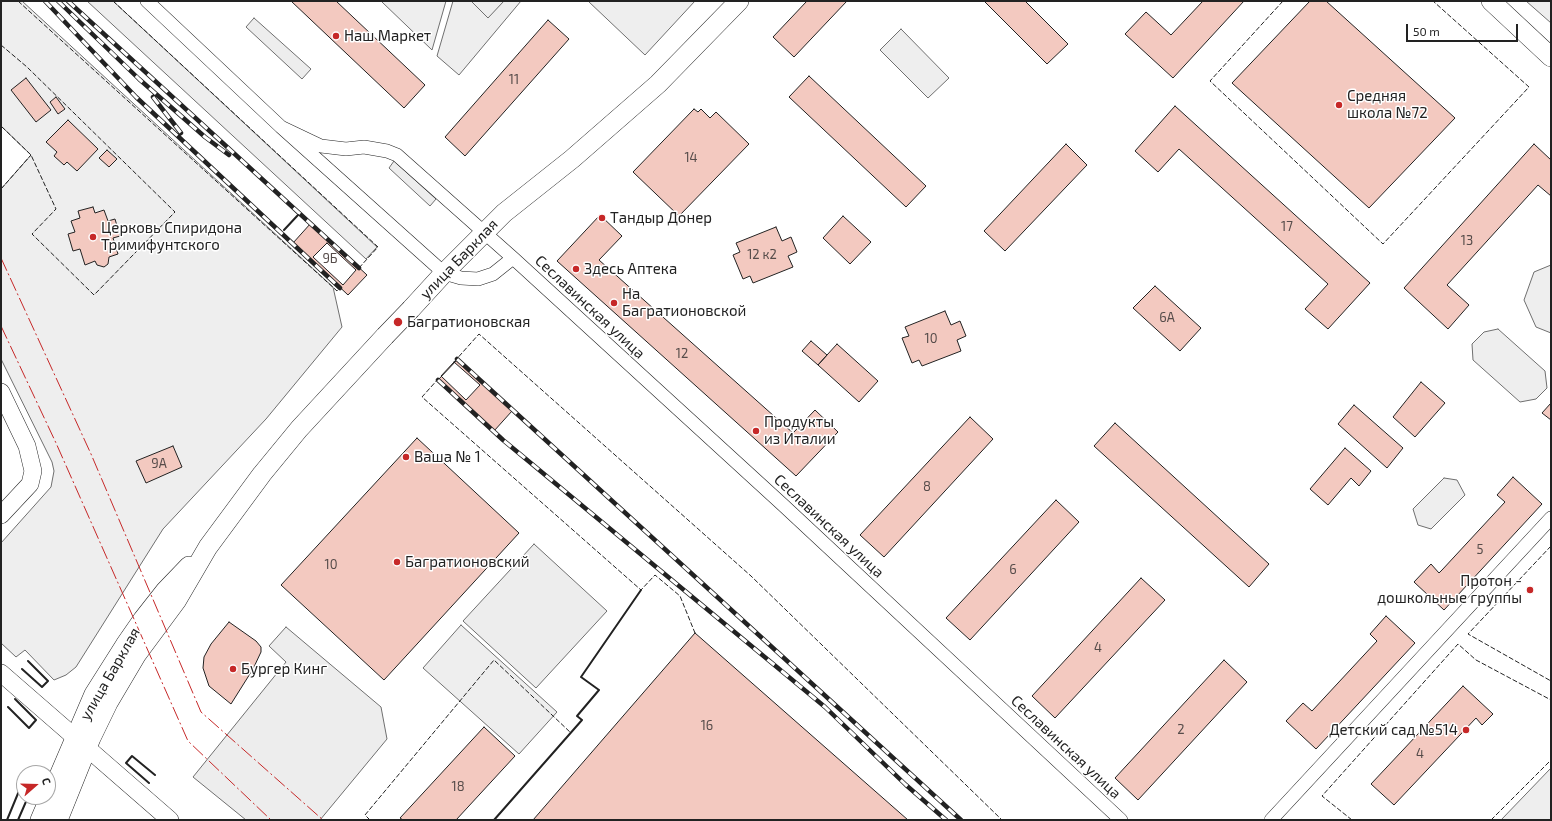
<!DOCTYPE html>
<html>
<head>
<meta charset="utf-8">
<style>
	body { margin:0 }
	#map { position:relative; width:1552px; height:821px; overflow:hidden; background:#fff; font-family:"Exo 2",sans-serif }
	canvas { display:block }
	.frame { position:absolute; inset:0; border:2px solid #222; pointer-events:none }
	.north { position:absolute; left:16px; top:765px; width:40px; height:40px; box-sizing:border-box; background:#fff; border:1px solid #a7a7a7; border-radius:50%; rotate:70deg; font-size:11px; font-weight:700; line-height:16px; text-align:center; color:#222 }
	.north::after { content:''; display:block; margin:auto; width:14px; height:18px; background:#c62828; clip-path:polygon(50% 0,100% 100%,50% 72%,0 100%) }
	.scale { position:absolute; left:1406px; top:24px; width:112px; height:18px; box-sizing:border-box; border:2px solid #222; border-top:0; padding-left:5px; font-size:12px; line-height:14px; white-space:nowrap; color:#222; -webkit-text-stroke:3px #fff; paint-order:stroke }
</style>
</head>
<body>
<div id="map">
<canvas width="1552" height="821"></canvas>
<div class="frame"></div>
<div class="north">С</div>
<div class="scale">50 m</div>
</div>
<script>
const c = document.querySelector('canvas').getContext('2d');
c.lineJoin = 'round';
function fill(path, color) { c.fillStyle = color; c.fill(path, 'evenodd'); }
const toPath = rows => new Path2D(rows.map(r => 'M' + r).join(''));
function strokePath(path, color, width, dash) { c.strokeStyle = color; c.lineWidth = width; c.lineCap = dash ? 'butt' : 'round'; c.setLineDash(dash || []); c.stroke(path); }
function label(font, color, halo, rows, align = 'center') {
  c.font = font + ' "Exo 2",sans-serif'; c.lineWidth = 3; c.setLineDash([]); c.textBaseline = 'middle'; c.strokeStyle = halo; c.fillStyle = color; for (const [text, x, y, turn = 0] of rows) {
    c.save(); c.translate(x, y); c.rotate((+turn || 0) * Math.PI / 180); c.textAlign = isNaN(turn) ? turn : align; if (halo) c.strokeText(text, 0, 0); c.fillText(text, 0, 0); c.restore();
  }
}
const green = toPath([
	[1,1,22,1,333,287,342,327,266,419,163,529,76,667,66,675,54,680,25,650,16,657,1,643,1,543,51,487,54,471,52,462,1,359,1,189,31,155,1,126,1,1],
	[87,1,113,1,377,247,366,259,87,1],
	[383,1,446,1,432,50,382,2,383,1],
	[453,1,471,1,488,17,504,1,521,1,459,75,437,56,453,1],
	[588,1,695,1,645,55,588,1],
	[1526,1,1551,1,1551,23,1526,1],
	[901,29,949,78,928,98,880,50,901,29],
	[1551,265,1551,333,1536,327,1524,300,1534,272,1551,265],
	[1498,329,1545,371,1547,388,1536,399,1520,402,1473,360,1472,344,1484,332,1498,329],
	[1444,478,1457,480,1465,495,1431,529,1418,525,1413,509,1444,478],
	[461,625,557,712,519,754,423,668,461,625],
	[1551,768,1551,820,1501,820,1551,768]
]);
fill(green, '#eee');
strokePath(green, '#6f6f6f', 1);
const parking = toPath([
	[471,1,504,1,488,18,471,1],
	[254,18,311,69,302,79,246,27,254,18],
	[394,161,436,199,430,206,389,168,394,161],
	[534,544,607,611,536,688,463,621,534,544],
	[286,627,381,707,387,739,320,820,246,820,193,777,286,662,269,646,286,627]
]);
fill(parking, '#ededed');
strokePath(parking, '#6f6f6f', 1);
const building = toPath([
	[291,1,336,1,425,85,404,108,291,1],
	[807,1,847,1,794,57,773,37,807,1],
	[984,1,1025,1,1068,44,1047,64,984,1],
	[1203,1,1244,1,1173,78,1125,34,1146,12,1171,35,1203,1],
	[1310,1,1326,1,1455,118,1369,208,1232,83,1310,1],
	[548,20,569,39,465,156,445,137,548,20],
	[809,76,926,186,906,207,789,97,809,76],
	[26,78,51,110,36,122,11,90,26,78],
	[56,97,65,109,58,114,50,102,56,97],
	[1175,106,1370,283,1328,329,1305,309,1328,284,1179,149,1158,172,1135,151,1175,106],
	[694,109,698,112,701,109,710,118,716,112,749,144,679,216,633,172,694,109],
	[68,120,98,149,77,171,67,162,64,165,54,156,57,152,46,142,68,120],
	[1066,144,1087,165,1005,251,984,231,1066,144],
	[1534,144,1551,160,1551,196,1538,185,1447,285,1469,305,1448,329,1404,288,1534,144],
	[107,150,117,159,109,167,99,158,107,150],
	[93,207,95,213,104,210,108,221,115,219,120,236,113,238,118,254,109,257,108,264,104,267,97,265,95,261,85,265,80,249,73,251,68,234,75,232,71,221,80,218,78,211,93,207],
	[600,215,622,236,599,260,793,433,815,410,838,432,796,476,557,261,600,215],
	[843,216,871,242,850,264,823,238,843,216],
	[311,223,367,275,348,295,293,243,311,223],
	[776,227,782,241,791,237,797,252,788,256,793,267,753,283,750,276,743,279,733,255,740,252,736,243,776,227],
	[327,243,356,270,343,285,313,257,327,243],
	[1155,286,1201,328,1180,351,1133,308,1155,286],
	[945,311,951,325,960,321,966,336,957,340,961,351,922,366,919,360,912,363,902,338,909,336,905,327,945,311],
	[811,341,827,355,818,365,802,351,811,341],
	[837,344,878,381,859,402,818,365,837,344],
	[457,360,512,411,494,431,438,380,457,360],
	[454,362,480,385,466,400,441,376,454,362],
	[1421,382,1445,403,1415,437,1393,417,1421,382],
	[1551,403,1551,420,1542,413,1551,403],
	[1354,405,1403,448,1387,468,1338,424,1354,405],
	[970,417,993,439,884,557,860,535,970,417],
	[1115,423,1269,564,1249,587,1094,446,1115,423],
	[417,438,519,533,384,680,281,585,417,438],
	[173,446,182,467,146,483,136,461,173,446],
	[1345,448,1371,471,1359,486,1351,478,1328,505,1310,489,1345,448],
	[1513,477,1542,504,1444,610,1414,582,1431,564,1439,573,1442,570,1505,502,1497,495,1513,477],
	[1056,500,1079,522,970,640,946,618,1056,500],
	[1141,578,1165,600,1055,718,1032,696,1141,578],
	[1386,616,1415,643,1316,749,1286,721,1303,703,1312,711,1377,641,1370,634,1386,616],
	[229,622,256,641,261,647,261,652,253,669,231,704,209,686,203,668,204,657,211,644,229,622],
	[695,633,908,820,533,820,695,633],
	[1224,660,1247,682,1138,800,1115,778,1224,660],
	[1463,686,1493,714,1482,725,1476,718,1394,805,1371,784,1463,686],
	[484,727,515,756,456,820,403,820,400,818,484,727]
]);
fill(building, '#f3c9c0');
strokePath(building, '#222', 1);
const minor = toPath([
	[147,1,281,127,444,273,461,278,478,279,493,274,513,258],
	[281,127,321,146,346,149,364,147,387,151,397,155,513,258,783,505,1121,820],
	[1271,820,1551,518]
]);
const tertiary = toPath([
	[1,392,27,446,33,471,30,484,1,515],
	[1,673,170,820]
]);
const secondary = toPath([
	[1491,1,1551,57],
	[411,309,444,273,504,213,572,159,658,84,739,1],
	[40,820,94,694,125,645,143,619,165,591,189,566],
	[58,820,91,738,108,703,137,654,177,600,208,547,262,474,299,429,385,336]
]);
strokePath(minor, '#222', 14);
strokePath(tertiary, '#222', 18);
strokePath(secondary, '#222', 20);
strokePath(minor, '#fff', 13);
strokePath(tertiary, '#fff', 17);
strokePath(secondary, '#fff', 19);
const rail = toPath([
	[45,1,136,97,340,288],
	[58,1,139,79,205,137,229,155],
	[68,1,359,268],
	[153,97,181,133],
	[457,359,961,820],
	[438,380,503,440,825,707,906,785,946,820]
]);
strokePath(rail, '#222', 4.5);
strokePath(rail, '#fff', 3, [9]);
const secondaryBridge = toPath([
	[385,336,411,309]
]);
strokePath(secondaryBridge, '#222', 20, []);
strokePath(secondaryBridge, '#fff', 19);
strokePath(toPath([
	[18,1,337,291,341,287],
	[113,1,378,247,358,269],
	[1283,1,1210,81,1383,244,1529,87,1433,1],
	[1,45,27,67,175,212,94,295,32,234,56,209,31,155,1,126],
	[1,189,31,155],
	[454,362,479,334,751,576,1002,820],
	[439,378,422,397,641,590,655,575,680,596,695,633],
	[1551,546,1468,634,1551,681],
	[370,820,365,815,494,660,571,733],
	[1352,820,1322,796,1458,644,1476,660,1551,700],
	[1491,820,1551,760]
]), '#222', 1, [5, 2]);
strokePath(toPath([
	[284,230,298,215],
	[22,669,42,687,48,681,28,661],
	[8,707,29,728,36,720,15,699],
	[149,783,126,763,132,756,155,775],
	[7,820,19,791,24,793],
	[18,820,28,797],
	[82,820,84,820],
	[494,820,582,720,577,716,599,690,581,677,641,590]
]), '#222', 2);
strokePath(toPath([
	[1,258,91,454,201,712,323,820],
	[1,326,56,443,188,741,271,820]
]), '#c62828', 1, [14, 3, 2, 3]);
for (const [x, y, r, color] of [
	[336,36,4,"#c62828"],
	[1339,105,4,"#c62828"],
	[602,218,4,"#c62828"],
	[93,237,4,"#c62828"],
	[576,269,4,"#c62828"],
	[614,303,4,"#c62828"],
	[398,322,5,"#c62828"],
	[756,431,4,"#c62828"],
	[406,457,4,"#c62828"],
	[397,562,4,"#c62828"],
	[1530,590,4,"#c62828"],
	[233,669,4,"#c62828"],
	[1466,730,4,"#c62828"]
]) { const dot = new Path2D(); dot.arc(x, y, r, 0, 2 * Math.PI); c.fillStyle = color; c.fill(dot); strokePath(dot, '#fff', 1.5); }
label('13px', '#564c4a', null, [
	["11",514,80],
	["14",691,158],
	["17",1287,227],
	["13",1467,241],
	["12 к2",762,255],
	["9Б",330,259],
	["6А",1167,318],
	["10",931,339],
	["12",682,354],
	["9А",159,464],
	["8",927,487],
	["5",1480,550],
	["10",331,565],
	["6",1013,570],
	["4",1098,648],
	["16",707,726],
	["2",1181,730],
	["4",1420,754],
	["18",458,787]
]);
label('15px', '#222', '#fff', [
	["Наш Маркет",344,36],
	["Средняя",1347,96],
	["школа №72",1347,113],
	["Тандыр Донер",610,218],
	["Церковь Спиридона",101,228],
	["Тримифунтского",101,245],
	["Здесь Аптека",584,269],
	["На",622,294],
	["Багратионовской",622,311],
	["Багратионовская",407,322],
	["Продукты",764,422],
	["из Италии",764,439],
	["Ваша № 1",414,457],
	["Багратионовский",405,562],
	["Протон -",1522,581,"right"],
	["дошкольные группы",1522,598,"right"],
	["Бургер Кинг",241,669],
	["Детский сад №514",1458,730,"right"]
], 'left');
label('15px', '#222', '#fff', [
	["улица Барклая",459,259,-46],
	["Сеславинская улица",590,307,43],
	["Сеславинская улица",829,526,43],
	["улица Барклая",110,674,-60],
	["Сеславинская улица",1066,747,43]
]);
</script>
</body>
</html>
